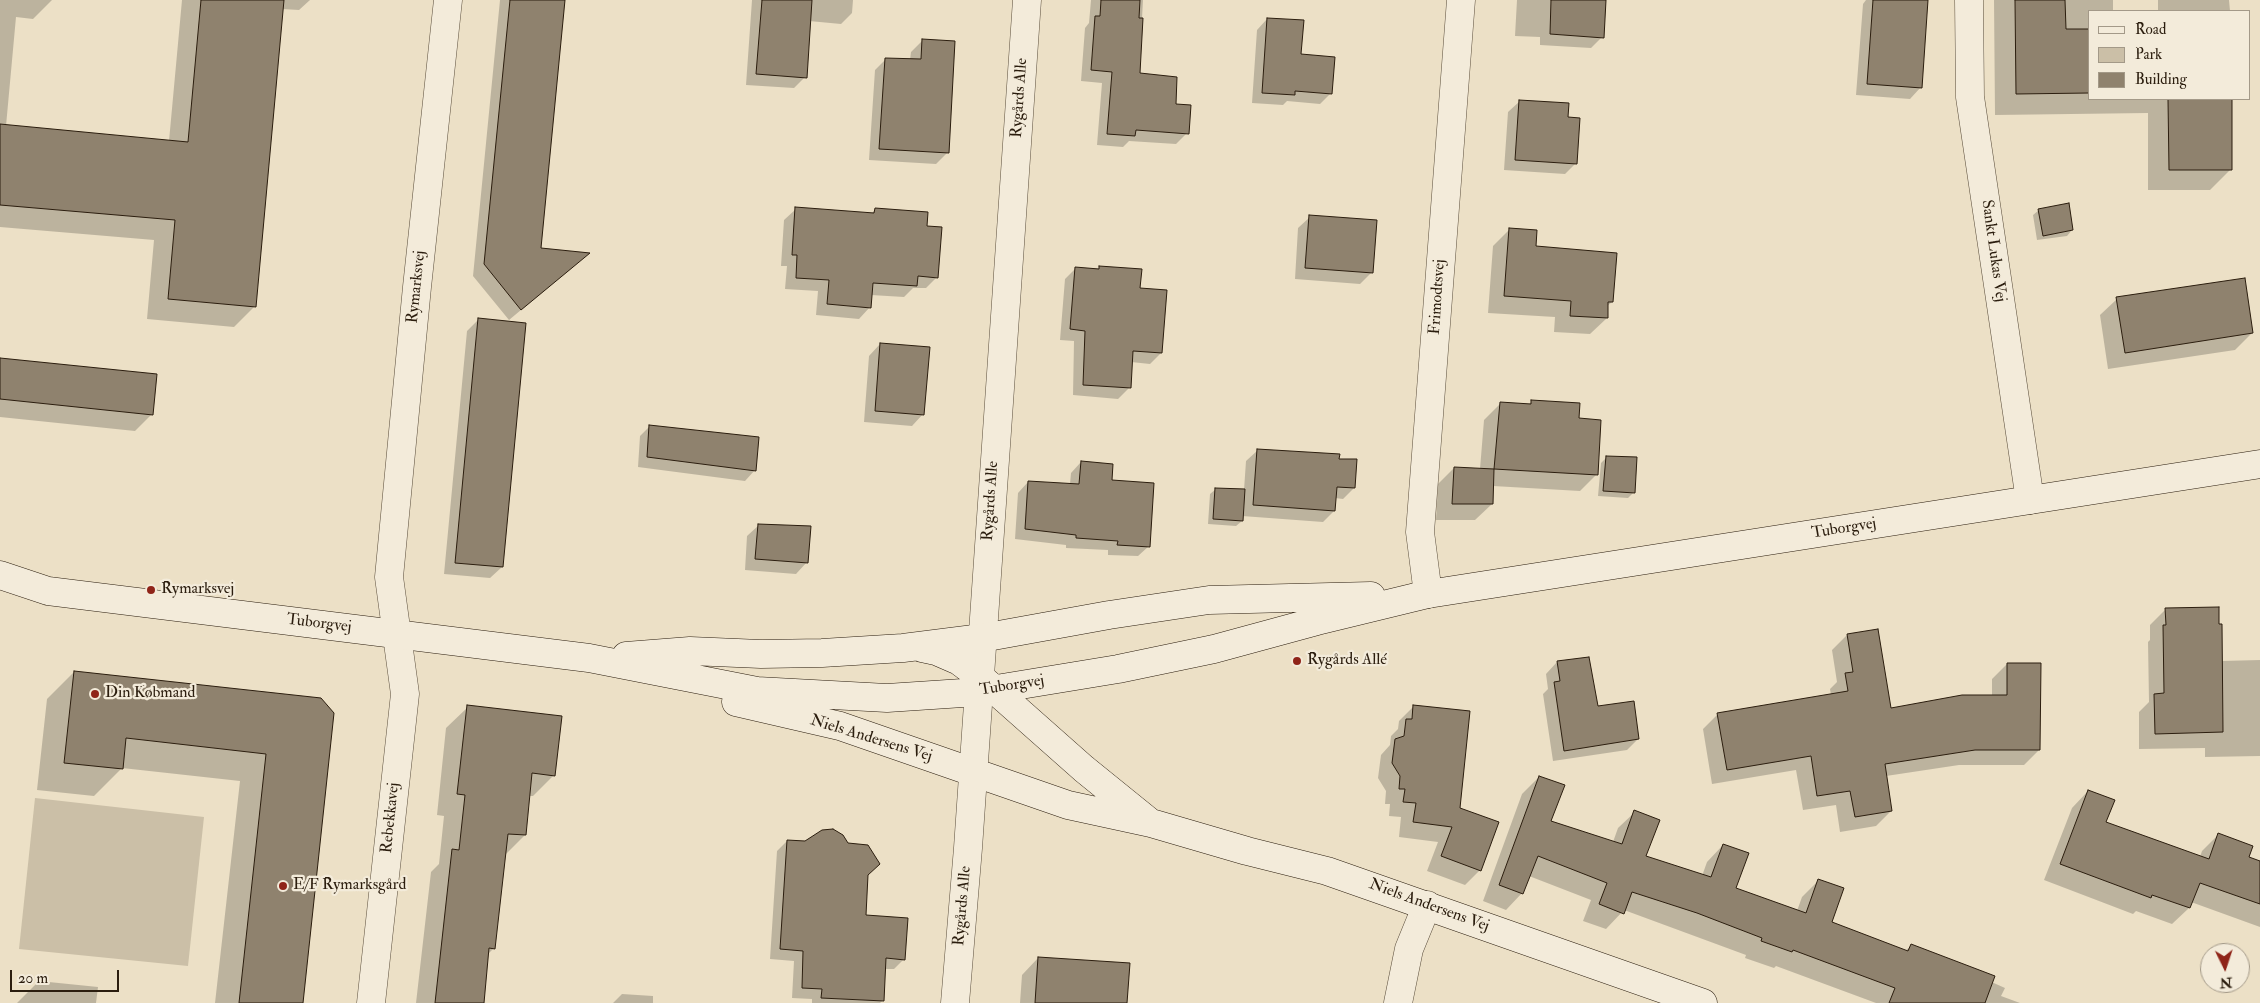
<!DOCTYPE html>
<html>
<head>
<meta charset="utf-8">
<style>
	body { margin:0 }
	#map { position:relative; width:2260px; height:1003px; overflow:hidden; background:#ece0c6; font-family:"IM FELL Double Pica",serif }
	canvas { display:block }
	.legend { position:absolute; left:2088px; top:10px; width:162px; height:90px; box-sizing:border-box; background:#f3ebda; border:1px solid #a39988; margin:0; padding:6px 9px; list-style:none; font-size:15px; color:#2b1d0e }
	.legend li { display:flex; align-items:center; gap:10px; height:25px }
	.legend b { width:25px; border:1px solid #a39988 }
	.north { position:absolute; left:2200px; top:943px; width:50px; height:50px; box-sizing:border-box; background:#f3ebda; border:1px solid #a39988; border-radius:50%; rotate:176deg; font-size:14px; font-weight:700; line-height:20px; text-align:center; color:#2b1d0e }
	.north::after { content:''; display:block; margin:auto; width:18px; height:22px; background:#8f2418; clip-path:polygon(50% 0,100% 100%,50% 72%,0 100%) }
	.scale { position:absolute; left:10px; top:970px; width:109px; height:22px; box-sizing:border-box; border:2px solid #2b1d0e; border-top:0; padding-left:6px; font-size:15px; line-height:18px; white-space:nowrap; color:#2b1d0e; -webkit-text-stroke:4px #f3ebda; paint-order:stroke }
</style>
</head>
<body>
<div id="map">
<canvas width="2260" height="1003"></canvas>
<ul class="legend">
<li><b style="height:6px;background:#f3ebda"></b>Road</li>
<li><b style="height:14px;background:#cbbfa7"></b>Park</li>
<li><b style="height:14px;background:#8f826e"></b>Building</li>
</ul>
<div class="north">N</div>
<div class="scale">20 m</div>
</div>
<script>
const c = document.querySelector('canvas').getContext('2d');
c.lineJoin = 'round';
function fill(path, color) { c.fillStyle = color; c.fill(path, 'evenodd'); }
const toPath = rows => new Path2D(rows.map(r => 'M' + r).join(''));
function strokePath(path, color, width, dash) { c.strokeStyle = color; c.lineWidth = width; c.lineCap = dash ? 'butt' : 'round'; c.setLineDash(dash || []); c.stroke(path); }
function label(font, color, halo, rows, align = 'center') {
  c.font = font + ' "IM FELL Double Pica",serif'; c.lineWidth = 4.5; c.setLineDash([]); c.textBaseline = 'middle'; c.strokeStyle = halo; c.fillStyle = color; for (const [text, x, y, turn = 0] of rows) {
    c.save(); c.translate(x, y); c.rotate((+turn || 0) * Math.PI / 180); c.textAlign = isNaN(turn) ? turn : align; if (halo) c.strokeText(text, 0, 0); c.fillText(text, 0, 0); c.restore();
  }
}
fill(toPath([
	[35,798,204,817,188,966,19,949]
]), '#cbbfa7');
fill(toPath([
	[0,0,52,0,33,19,16,17,6,126,169,141,182,0,310,0,299,10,282,9,255,306,234,327,147,319,154,240,0,227],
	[500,0,564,0,539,249,588,254,509,320,473,276],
	[752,0,853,0,852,13,841,24,809,21,805,77,794,88,746,85],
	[1091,0,1143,0,1139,74,1174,105,1187,133,1176,144,1129,141,1123,147,1097,145,1102,83,1081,81,1085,28,1089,23],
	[1517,0,1604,0,1602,37,1591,48,1540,45,1540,37,1515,36],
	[1866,0,1927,0,1921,87,1910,99,1856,95,1863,4],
	[1994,0,2113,0,2113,11,2089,11,2089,99,2230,99,2231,169,2210,190,2148,190,2148,113,1995,115],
	[2158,0,2229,0,2230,11,2158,11],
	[1267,19,1331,93,1320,104,1287,101,1283,105,1252,103,1257,30],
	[922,41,948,152,936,164,869,160,875,70,886,59,910,60,911,52],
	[1520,101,1567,118,1576,163,1565,174,1504,170,1508,112],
	[796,209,871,214,875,210,926,227,937,277,926,288,913,288,904,297,871,295,870,307,859,319,816,315,818,291,785,289,787,266,781,266,784,220],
	[2039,210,2072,230,2067,236,2037,240,2033,215],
	[1310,217,1372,272,1360,284,1295,279,1298,228],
	[1510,229,1612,302,1607,306,1607,318,1590,334,1554,332,1555,317,1488,313,1493,246],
	[1076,268,1140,270,1139,290,1161,353,1150,364,1131,362,1129,388,1118,399,1073,395,1074,341,1060,340,1065,279],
	[2117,299,2252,333,2235,350,2108,369,2100,315],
	[478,320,502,567,490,578,444,574,467,331],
	[880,344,923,414,912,426,864,422,869,356],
	[0,359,152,414,135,431,0,417],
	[1532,401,1578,419,1597,474,1580,491,1493,486,1492,504,1475,520,1436,520,1438,484,1454,468,1480,469,1484,420,1501,403,1528,405],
	[650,426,755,470,745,481,638,467,640,436],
	[1258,450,1338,460,1354,488,1343,499,1335,498,1334,511,1323,522,1242,516,1242,521,1236,526,1208,524,1210,494,1216,489,1244,490,1246,461],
	[1607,457,1634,492,1628,498,1598,496,1601,463],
	[1081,462,1111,481,1149,546,1138,556,1108,555,1108,550,1066,548,1066,545,1015,539,1018,493,1028,482,1070,484,1071,473],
	[759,525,807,562,796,574,745,570,747,536],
	[2166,609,2221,661,2260,660,2260,756,2205,757,2205,748,2139,749,2139,712,2149,702,2148,642,2150,640,2150,625],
	[1847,635,1890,710,1992,696,1992,679,2007,664,2039,750,2024,765,1959,765,1886,776,1891,811,1876,826,1840,832,1836,805,1803,810,1796,770,1712,784,1703,729,1718,714,1831,695,1830,689,1837,682,1832,650],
	[1588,658,1597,707,1638,739,1627,750,1553,761,1543,694,1548,689,1546,674,1557,662],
	[74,672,320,699,301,1003,215,1003,240,781,122,768,94,796,37,790,47,699],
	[1414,706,1458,809,1480,870,1465,885,1427,871,1438,842,1399,837,1401,817,1389,816,1390,804,1385,804,1386,791,1378,778,1381,755,1390,745,1391,736,1398,729,1399,721],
	[468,707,554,775,533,796,528,796,525,835,504,856,494,948,488,954,482,1003,416,1003,431,872,439,864,444,816,437,815,446,728],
	[1539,777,1549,822,1613,842,1618,828,1635,812,1645,857,1702,876,1707,862,1723,845,1735,889,1797,911,1802,897,1819,880,1830,923,1905,951,1911,946,2005,988,2001,996,2020,1003,1876,1003,1776,966,1774,968,1745,958,1746,955,1624,910,1606,929,1583,921,1591,900,1529,876,1522,893,1506,910,1483,901,1522,794],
	[2088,791,2105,822,2200,857,2202,851,2218,835,2247,857,2260,862,2260,927,2191,902,2189,908,2172,924,2136,911,2133,914,2044,880,2072,808],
	[787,841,867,875,865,916,904,959,894,969,884,969,883,1000,880,1003,812,1003,812,999,792,998,794,961,770,959,777,851],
	[1038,958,1126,1003,1020,1003,1022,975],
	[39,981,98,987,96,1003,17,1003],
	[622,994,653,996,653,1003,613,1003]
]), '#0003');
const building = toPath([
	[201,0,284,0,256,307,168,299,175,220,0,205,0,124,188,142,201,0],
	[510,0,565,0,541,248,590,253,521,310,484,264,510,0],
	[762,0,812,0,807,78,756,74,762,0],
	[1101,0,1140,0,1139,18,1143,18,1140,73,1177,77,1176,104,1191,105,1189,134,1136,130,1135,136,1107,134,1112,72,1091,70,1095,16,1100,16,1101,0],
	[1551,0,1606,0,1604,38,1550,34,1551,0],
	[1873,0,1928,0,1922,88,1867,84,1873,0],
	[2015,0,2065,0,2066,29,2089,29,2089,93,2016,94,2015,0],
	[1267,18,1304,20,1301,54,1335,57,1332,94,1295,91,1295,95,1262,93,1267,18],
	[922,39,955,41,949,153,879,149,885,58,921,59,922,39],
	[2168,99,2232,99,2232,170,2169,170,2168,99],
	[1519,100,1569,103,1568,117,1580,118,1577,164,1515,160,1519,100],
	[2069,203,2073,230,2043,236,2038,209,2069,203],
	[795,207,874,213,875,208,928,212,927,226,942,227,938,278,918,276,917,286,873,283,871,308,827,304,829,280,796,278,797,255,792,255,795,207],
	[1309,215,1377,220,1373,273,1305,268,1309,215],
	[1509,228,1537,230,1536,246,1617,253,1613,302,1608,302,1608,318,1570,316,1571,301,1504,296,1509,228],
	[1099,266,1142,269,1140,288,1167,290,1162,353,1133,351,1131,388,1083,385,1085,331,1070,329,1075,267,1099,269,1099,266],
	[2245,278,2253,333,2125,353,2116,297,2245,278],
	[478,318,526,323,503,567,455,563,478,318],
	[880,343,930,347,924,415,875,411,880,343],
	[0,358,157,374,153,415,0,399,0,358],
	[1531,400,1580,403,1579,418,1601,420,1598,475,1494,469,1493,504,1452,504,1454,467,1494,469,1500,402,1531,404,1531,400],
	[649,425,759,437,756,471,647,457,649,425],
	[1257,449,1340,454,1339,459,1357,459,1355,488,1337,487,1335,511,1253,505,1257,449],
	[1606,456,1637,457,1635,493,1603,491,1606,456],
	[1081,461,1113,464,1112,480,1154,483,1150,547,1117,545,1118,541,1076,538,1076,535,1025,529,1028,481,1079,484,1081,461],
	[1215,488,1245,489,1243,521,1213,519,1215,488],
	[758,524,811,526,808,563,755,559,758,524],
	[2219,607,2219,624,2222,624,2223,732,2155,734,2154,694,2164,693,2163,625,2166,625,2165,608,2219,607],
	[1878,629,1891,708,1962,695,2007,695,2007,663,2041,663,2040,750,1975,750,1885,764,1892,811,1855,817,1850,791,1817,796,1811,756,1727,770,1717,713,1848,691,1845,673,1853,672,1847,634,1878,629],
	[1589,657,1598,706,1634,701,1639,739,1564,751,1554,682,1560,681,1557,661,1589,657],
	[74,671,321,698,334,713,303,1003,239,1003,266,754,126,738,123,769,64,763,74,671],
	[467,705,562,716,555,776,532,773,526,835,508,834,495,949,489,948,484,1003,435,1003,452,849,459,850,465,795,457,794,467,705],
	[1413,705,1470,711,1460,808,1499,822,1481,871,1441,856,1452,827,1413,822,1416,803,1403,802,1405,789,1399,789,1400,776,1392,763,1395,739,1404,736,1406,719,1412,719,1413,705],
	[1539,776,1565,785,1551,821,1622,844,1634,810,1660,820,1646,856,1711,877,1723,844,1749,853,1736,888,1806,913,1818,879,1844,888,1832,922,1908,951,1911,944,1995,976,1985,1003,1889,1003,1895,988,1793,950,1792,952,1761,941,1762,938,1697,913,1632,892,1624,914,1599,904,1607,883,1538,856,1523,894,1499,885,1539,776],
	[2088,790,2115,800,2106,822,2209,859,2218,833,2253,846,2249,857,2260,861,2260,904,2200,883,2190,908,2152,895,2151,898,2060,864,2088,790],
	[833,829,843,835,848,843,868,845,880,864,868,875,866,915,908,918,905,960,886,958,884,1001,821,998,822,989,802,988,803,951,780,949,787,840,805,841,822,830,833,829],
	[1038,957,1130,963,1127,1003,1035,1003,1038,957]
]);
fill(building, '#8f826e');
strokePath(building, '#2b1d0e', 1);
const street = toPath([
	[1969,0,1970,97,2030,500],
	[1428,594,1420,532,1461,0],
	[371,1003,405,694,389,577,417,287,448,0],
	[955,1003,968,848,1027,0],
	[1398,1003,1409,949,1427,905]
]);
const secondary = toPath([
	[0,575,48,591,589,658,757,691,887,698,978,692,1118,669,1214,649,1317,621,1428,594,2260,464],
	[922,648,936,651,959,661,979,676,1084,769,1147,820],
	[626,656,690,651,761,654,822,653,903,648,982,638,1109,615,1209,600,1371,596],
	[736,702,840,726,1068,805,1151,823,1247,851,1327,871,1703,1003]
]);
strokePath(street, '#5b4e3c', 29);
strokePath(secondary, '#2b1d0e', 29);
strokePath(street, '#f3ebda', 28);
strokePath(secondary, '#f3ebda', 28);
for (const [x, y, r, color] of [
	[151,590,5,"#8f2418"],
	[1297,661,5,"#8f2418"],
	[95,694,5,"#8f2418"],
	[283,886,5,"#8f2418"]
]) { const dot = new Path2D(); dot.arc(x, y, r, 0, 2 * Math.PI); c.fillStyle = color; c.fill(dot); strokePath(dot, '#f3ebda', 2); }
label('16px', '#2b1d0e', '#f3ebda', [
	["Rygårds Alle",1020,98,-86],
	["Sankt Lukas Vej",1993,251,82],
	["Rymarksvej",417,287,-84],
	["Frimodtsvej",1438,297,-86],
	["Rygårds Alle",991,501,-86],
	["Tuborgvej",1844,529,-9],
	["Tuborgvej",319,624,7],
	["Tuborgvej",1012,686,-9],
	["Niels Andersens Vej",871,739,17],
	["Rebekkavej",391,818,-84],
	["Rygårds Alle",963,906,-85],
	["Niels Andersens Vej",1429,906,20]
]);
label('16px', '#2b1d0e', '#f3ebda', [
	["Rymarksvej",161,590],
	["Rygårds Allé",1307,661],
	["Din Købmand",105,694],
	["E/F Rymarksgård",293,886]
], 'left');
</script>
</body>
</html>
